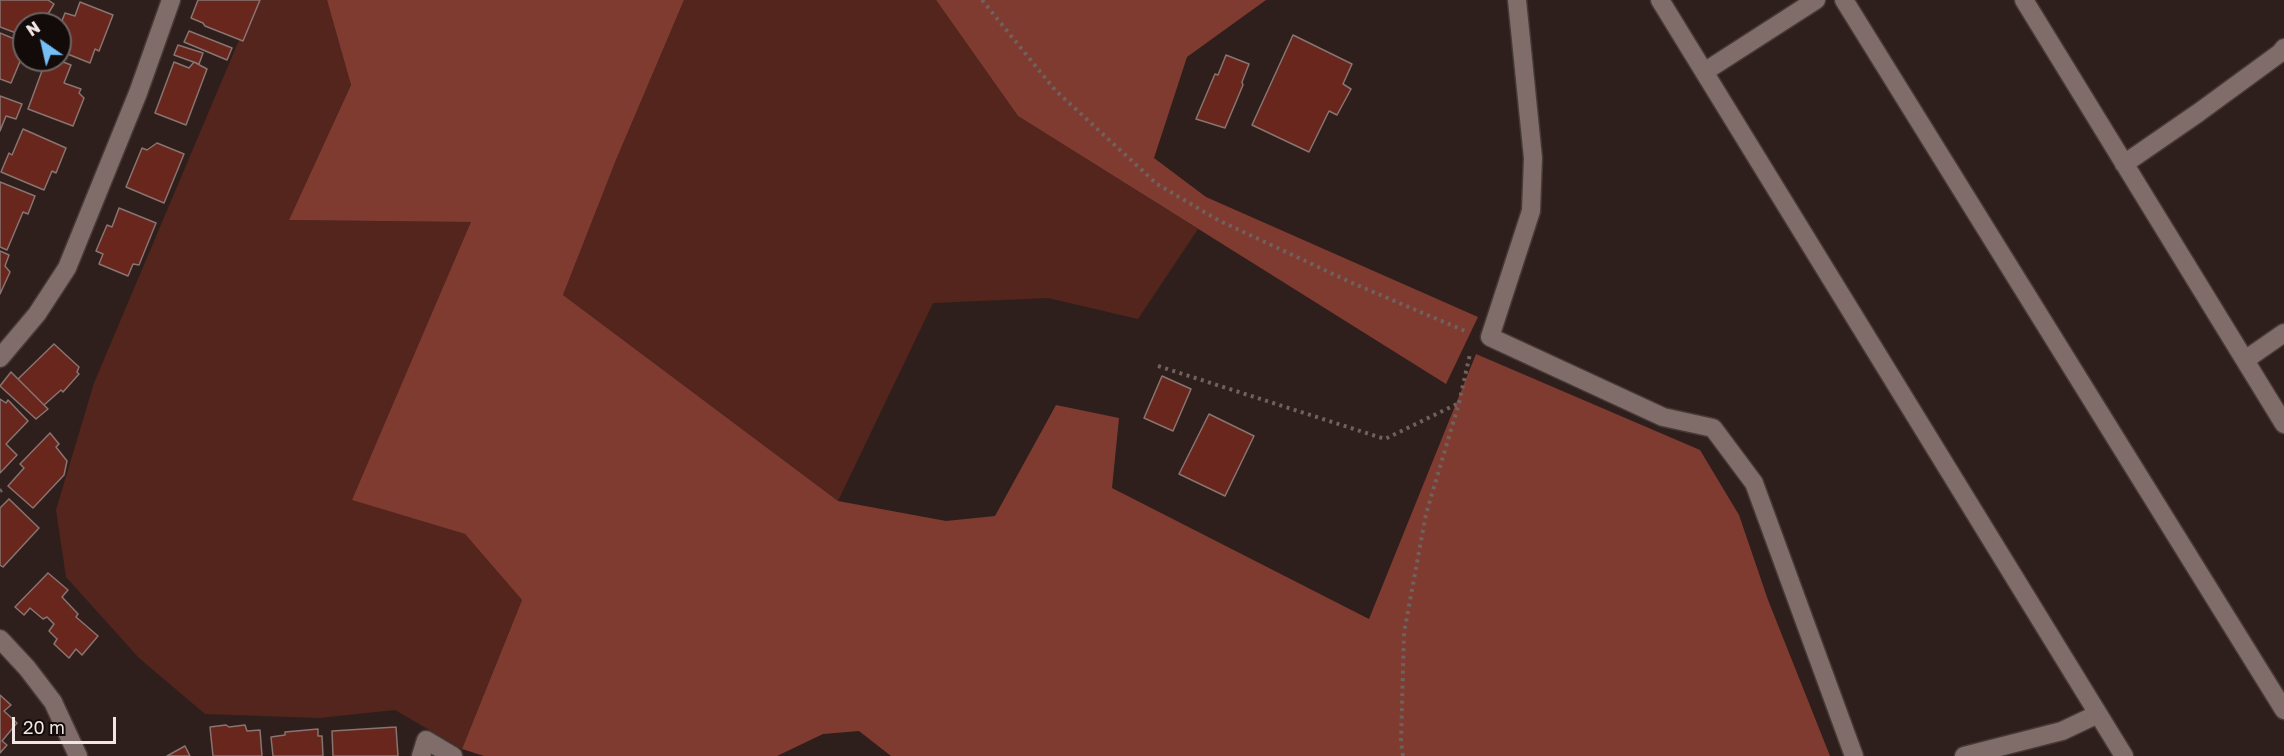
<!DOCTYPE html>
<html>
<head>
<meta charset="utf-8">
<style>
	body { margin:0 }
	#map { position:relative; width:2284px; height:756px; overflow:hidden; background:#2f1f1c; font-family:"Golos Text",sans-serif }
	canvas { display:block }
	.north { position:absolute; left:12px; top:12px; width:60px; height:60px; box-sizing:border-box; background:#120b0a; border:2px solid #6c6361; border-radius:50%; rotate:326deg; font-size:16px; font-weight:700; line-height:24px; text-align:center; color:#f2e6e4 }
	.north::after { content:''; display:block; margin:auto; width:21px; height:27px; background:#74c0f6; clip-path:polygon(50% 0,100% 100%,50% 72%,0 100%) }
	.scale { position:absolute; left:12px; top:717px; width:104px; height:27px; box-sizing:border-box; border:3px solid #f2e6e4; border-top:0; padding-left:8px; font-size:18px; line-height:21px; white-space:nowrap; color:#f2e6e4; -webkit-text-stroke:4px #120b0a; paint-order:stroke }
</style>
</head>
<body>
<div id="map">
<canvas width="2284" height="756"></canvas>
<div class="north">N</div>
<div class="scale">20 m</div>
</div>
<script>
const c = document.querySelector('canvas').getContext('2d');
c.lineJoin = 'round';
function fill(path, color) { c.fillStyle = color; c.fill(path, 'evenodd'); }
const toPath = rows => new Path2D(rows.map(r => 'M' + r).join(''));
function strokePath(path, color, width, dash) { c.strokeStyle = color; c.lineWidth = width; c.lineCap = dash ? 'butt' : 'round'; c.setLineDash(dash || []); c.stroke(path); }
fill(toPath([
	[256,0,327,0,351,85,289,220,472,222,353,500,465,534,522,600,462,749,395,710,319,718,205,714,139,658,66,577,56,510,94,383],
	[684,0,936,0,1018,116,1198,229,1138,319,1048,298,933,303,838,501,563,295,616,160]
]), '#53251d');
fill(toPath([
	[327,0,684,0,616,160,563,295,838,501,946,521,995,516,1056,405,1119,418,1112,488,1369,619,1476,354,1700,450,1739,515,1768,600,1830,756,891,756,859,731,823,734,777,756,484,756,462,749,522,600,465,534,352,500,471,222,289,220,351,85],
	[936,0,1266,0,1187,57,1154,158,1206,197,1478,317,1446,384,1018,116]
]), '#7f3b30');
const building = toPath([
	[0,0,48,0,54,4,42,24,24,24,24,36,0,27,0,0],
	[198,0,260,0,243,41,205,26,203,23,191,18,198,0],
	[80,2,113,15,99,51,95,49,90,63,60,51,60,26,65,13,75,16,80,2],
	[189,31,232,48,227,60,184,42,189,31],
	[0,33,24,43,24,52,11,83,0,79,0,33],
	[1293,35,1352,64,1343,84,1351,89,1337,115,1329,111,1309,152,1252,125,1293,35],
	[178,45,203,53,199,64,174,55,178,45],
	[1226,55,1249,64,1242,82,1243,85,1225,128,1196,119,1215,74,1218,75,1226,55],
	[46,60,58,60,71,65,64,83,81,89,79,93,84,98,73,126,28,109,46,60],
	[174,62,189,68,194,62,207,69,186,125,155,113,174,62],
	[0,96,22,104,16,119,6,116,0,131,0,96],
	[23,129,66,148,56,173,52,171,44,190,1,172,9,153,12,155,23,129],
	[157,143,184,154,164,203,126,187,142,148,147,150,157,143],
	[0,182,35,196,28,214,23,212,7,250,0,247,0,182],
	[119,208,156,223,139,265,133,264,128,276,99,264,103,254,96,251,107,225,112,227,119,208],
	[0,251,9,255,5,266,10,272,0,294,0,251],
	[54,344,79,367,77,372,79,374,63,392,61,390,44,405,18,379,54,344],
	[11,372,48,409,36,419,0,386,11,372],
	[1162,376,1191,389,1173,431,1144,418,1162,376],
	[0,399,6,403,8,400,28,421,6,444,17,455,0,473,0,399],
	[1209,414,1254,436,1225,496,1179,474,1209,414],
	[50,433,59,444,56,447,67,461,64,475,33,508,8,486,24,468,20,464,50,433],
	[9,499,39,528,3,567,0,565,0,508,9,499],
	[48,573,68,590,62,597,78,614,76,617,98,636,82,655,76,649,69,658,54,644,57,639,49,631,54,624,47,617,43,619,30,608,24,615,15,607,48,573],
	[0,695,11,705,4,711,17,723,2,741,7,745,0,753,0,695],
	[226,725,229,727,245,725,247,731,260,730,262,756,213,756,210,727,226,725],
	[396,727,398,756,333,756,332,731,396,727],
	[318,729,318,736,322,736,323,756,273,756,271,737,285,735,285,732,318,729],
	[185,746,190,756,167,756,185,746]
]);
fill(building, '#68261d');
strokePath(building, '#887470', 1.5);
const minor = toPath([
	[1517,0,1533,158,1531,211,1490,337,1663,417,1713,428,1754,483,1854,756],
	[1660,0,2124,756],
	[2024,0,2284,424],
	[1704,72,1816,0],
	[2124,164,2198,113,2280,53,2284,48],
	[0,358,37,314,67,268,138,93,171,0],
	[2245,360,2284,333],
	[421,756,426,740,453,756],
	[1964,756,2062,731,2098,714]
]);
const tertiary = toPath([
	[1844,0,2284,710],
	[0,639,27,668,53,702,78,756]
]);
strokePath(minor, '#463a37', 21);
strokePath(tertiary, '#463a37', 21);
strokePath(toPath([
	[982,0,1055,90,1157,184,1218,220,1350,282,1465,331],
	[1158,366,1385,439,1459,403],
	[0,491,2,490],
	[1403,756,1401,742,1404,633,1426,514,1459,403,1470,354]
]), '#70615e', 4, [3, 4.5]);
strokePath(minor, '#806c68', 18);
strokePath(tertiary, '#806c68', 18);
</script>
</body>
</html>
